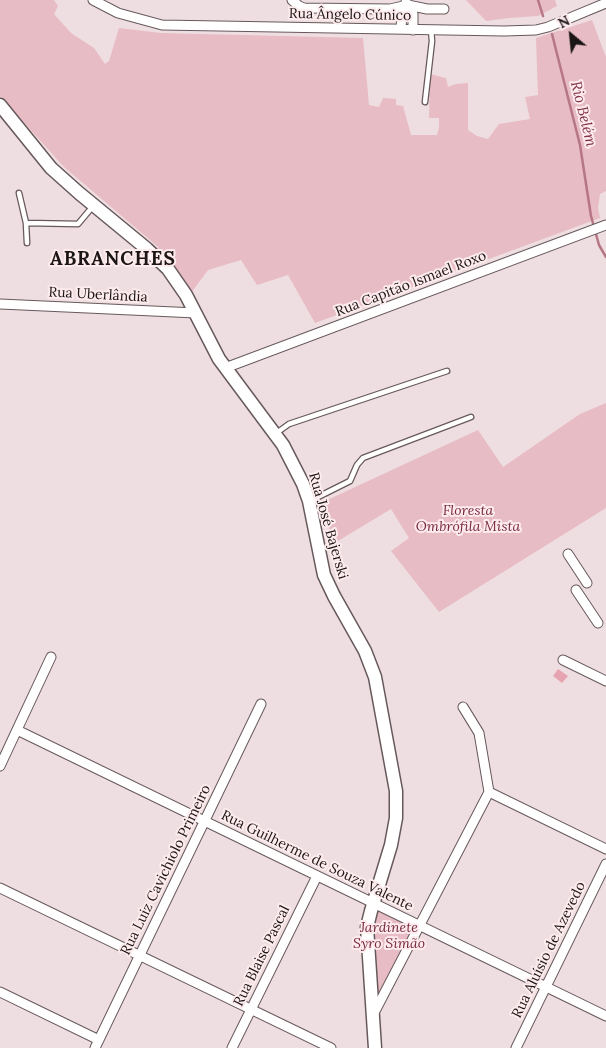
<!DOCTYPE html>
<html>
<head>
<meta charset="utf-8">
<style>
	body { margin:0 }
	#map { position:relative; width:606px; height:1048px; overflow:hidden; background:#efdee1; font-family:Lora,serif }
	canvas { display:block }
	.north { position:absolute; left:546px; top:10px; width:50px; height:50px; -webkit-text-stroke:4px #fdebee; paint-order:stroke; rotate:332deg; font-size:14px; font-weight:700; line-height:20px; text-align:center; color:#1b1516 }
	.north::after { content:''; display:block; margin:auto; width:18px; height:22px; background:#1b1516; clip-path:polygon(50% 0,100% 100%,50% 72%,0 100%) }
</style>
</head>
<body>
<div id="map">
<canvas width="606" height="1048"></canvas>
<div class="north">N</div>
</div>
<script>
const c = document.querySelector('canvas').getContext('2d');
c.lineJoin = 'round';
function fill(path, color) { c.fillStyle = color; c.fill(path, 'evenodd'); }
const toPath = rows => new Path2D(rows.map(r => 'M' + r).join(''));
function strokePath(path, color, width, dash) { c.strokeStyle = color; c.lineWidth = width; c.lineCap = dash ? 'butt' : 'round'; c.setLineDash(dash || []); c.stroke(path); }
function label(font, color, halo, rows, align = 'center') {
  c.font = font + ' Lora,serif'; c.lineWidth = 4; c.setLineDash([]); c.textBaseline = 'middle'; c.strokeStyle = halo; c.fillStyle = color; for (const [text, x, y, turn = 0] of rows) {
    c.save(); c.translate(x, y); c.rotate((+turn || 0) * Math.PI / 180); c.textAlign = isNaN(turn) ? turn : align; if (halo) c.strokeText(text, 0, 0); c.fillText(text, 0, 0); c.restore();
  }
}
fill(toPath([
	[0,0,54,0,58,6,54,14,71,33,94,48,105,64,109,61,119,28,161,33,363,38,369,105,379,107,383,98,396,99,396,105,403,106,411,135,437,135,439,127,439,118,429,118,430,74,446,78,448,87,456,84,468,83,468,130,477,136,488,139,499,124,530,119,525,97,538,95,536,38,592,20,606,57,606,191,600,194,598,208,600,218,315,323,288,275,257,285,241,260,208,270,191,293,157,246,64,167,0,96],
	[466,0,555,0,557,6,538,16,509,18,486,21],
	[606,403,606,508,439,612,391,551,409,538,391,509,333,544,323,502,478,430,503,467,580,414],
	[375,908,415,927,376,1002,371,940]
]), '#e7bcc4');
strokePath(toPath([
	[538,0,543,16],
	[552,34,580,145,591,216,599,245,606,257]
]), '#b67684', 2.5);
fill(toPath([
	[558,669,568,676,562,683,553,676]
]), '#e6a3b0');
const lane = toPath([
	[425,102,432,41,431,30],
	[19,193,26,223,27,243],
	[26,223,78,224,94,205],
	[275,434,289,424,447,371],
	[310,501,350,481,357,465,363,458,471,417]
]);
const street = toPath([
	[93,0,118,13,162,25,504,31,536,30,548,27,606,3],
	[292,0,299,6,304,8,390,9,408,5,427,9,444,9],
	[406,2,413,14,413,30],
	[401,29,402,13,408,5],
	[0,304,196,313],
	[225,368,606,225],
	[568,554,587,583],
	[576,590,598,623],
	[563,660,606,681],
	[463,707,479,733,489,792,606,849],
	[17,730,606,1016],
	[0,766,51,657],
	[0,888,331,1048],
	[0,992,99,1040],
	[373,1015,489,792],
	[95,1048,261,704],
	[232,1048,317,876],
	[516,1048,606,864]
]);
const secondary = toPath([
	[0,105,51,168,79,193,147,249,168,269,186,295,219,359,283,445,303,484,309,501,324,575,334,596,365,651,375,677,396,791,396,818,391,845,371,911,367,927,375,1048]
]);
strokePath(lane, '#67595b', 7);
strokePath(street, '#67595b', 11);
strokePath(secondary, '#67595b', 15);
strokePath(lane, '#fff', 4.5);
strokePath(street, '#fff', 9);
strokePath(secondary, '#fff', 12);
label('14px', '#1b1516', '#fdebee', [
	["Rua Ângelo Cúnico",350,15,1],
	["Rua Capitão Ismael Roxo",411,284,-21],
	["Rua Uberlândia",98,295,3],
	["Rua José Bajerski",328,526,74],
	["Rua Guilherme de Souza Valente",317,861,26],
	["Rua Luiz Cavichiolo Primeiro",166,870,-64],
	["Rua Aluísio de Azevedo",549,950,-64],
	["Rua Blaise Pascal",262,956,-64]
]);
label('italic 14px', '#782940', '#fdebee', [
	["Floresta",468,511],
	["Ombrófila Mista",468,527],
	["Jardinete",389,928],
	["Syro Simão",389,944]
]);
label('italic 15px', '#813147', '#fdebee', [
	["Rio Belém",583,114,76]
]);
c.letterSpacing = '1px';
label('bold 19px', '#1b1516', '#fdebee', [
	["ABRANCHES",113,260]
]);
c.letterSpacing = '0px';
</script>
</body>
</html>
